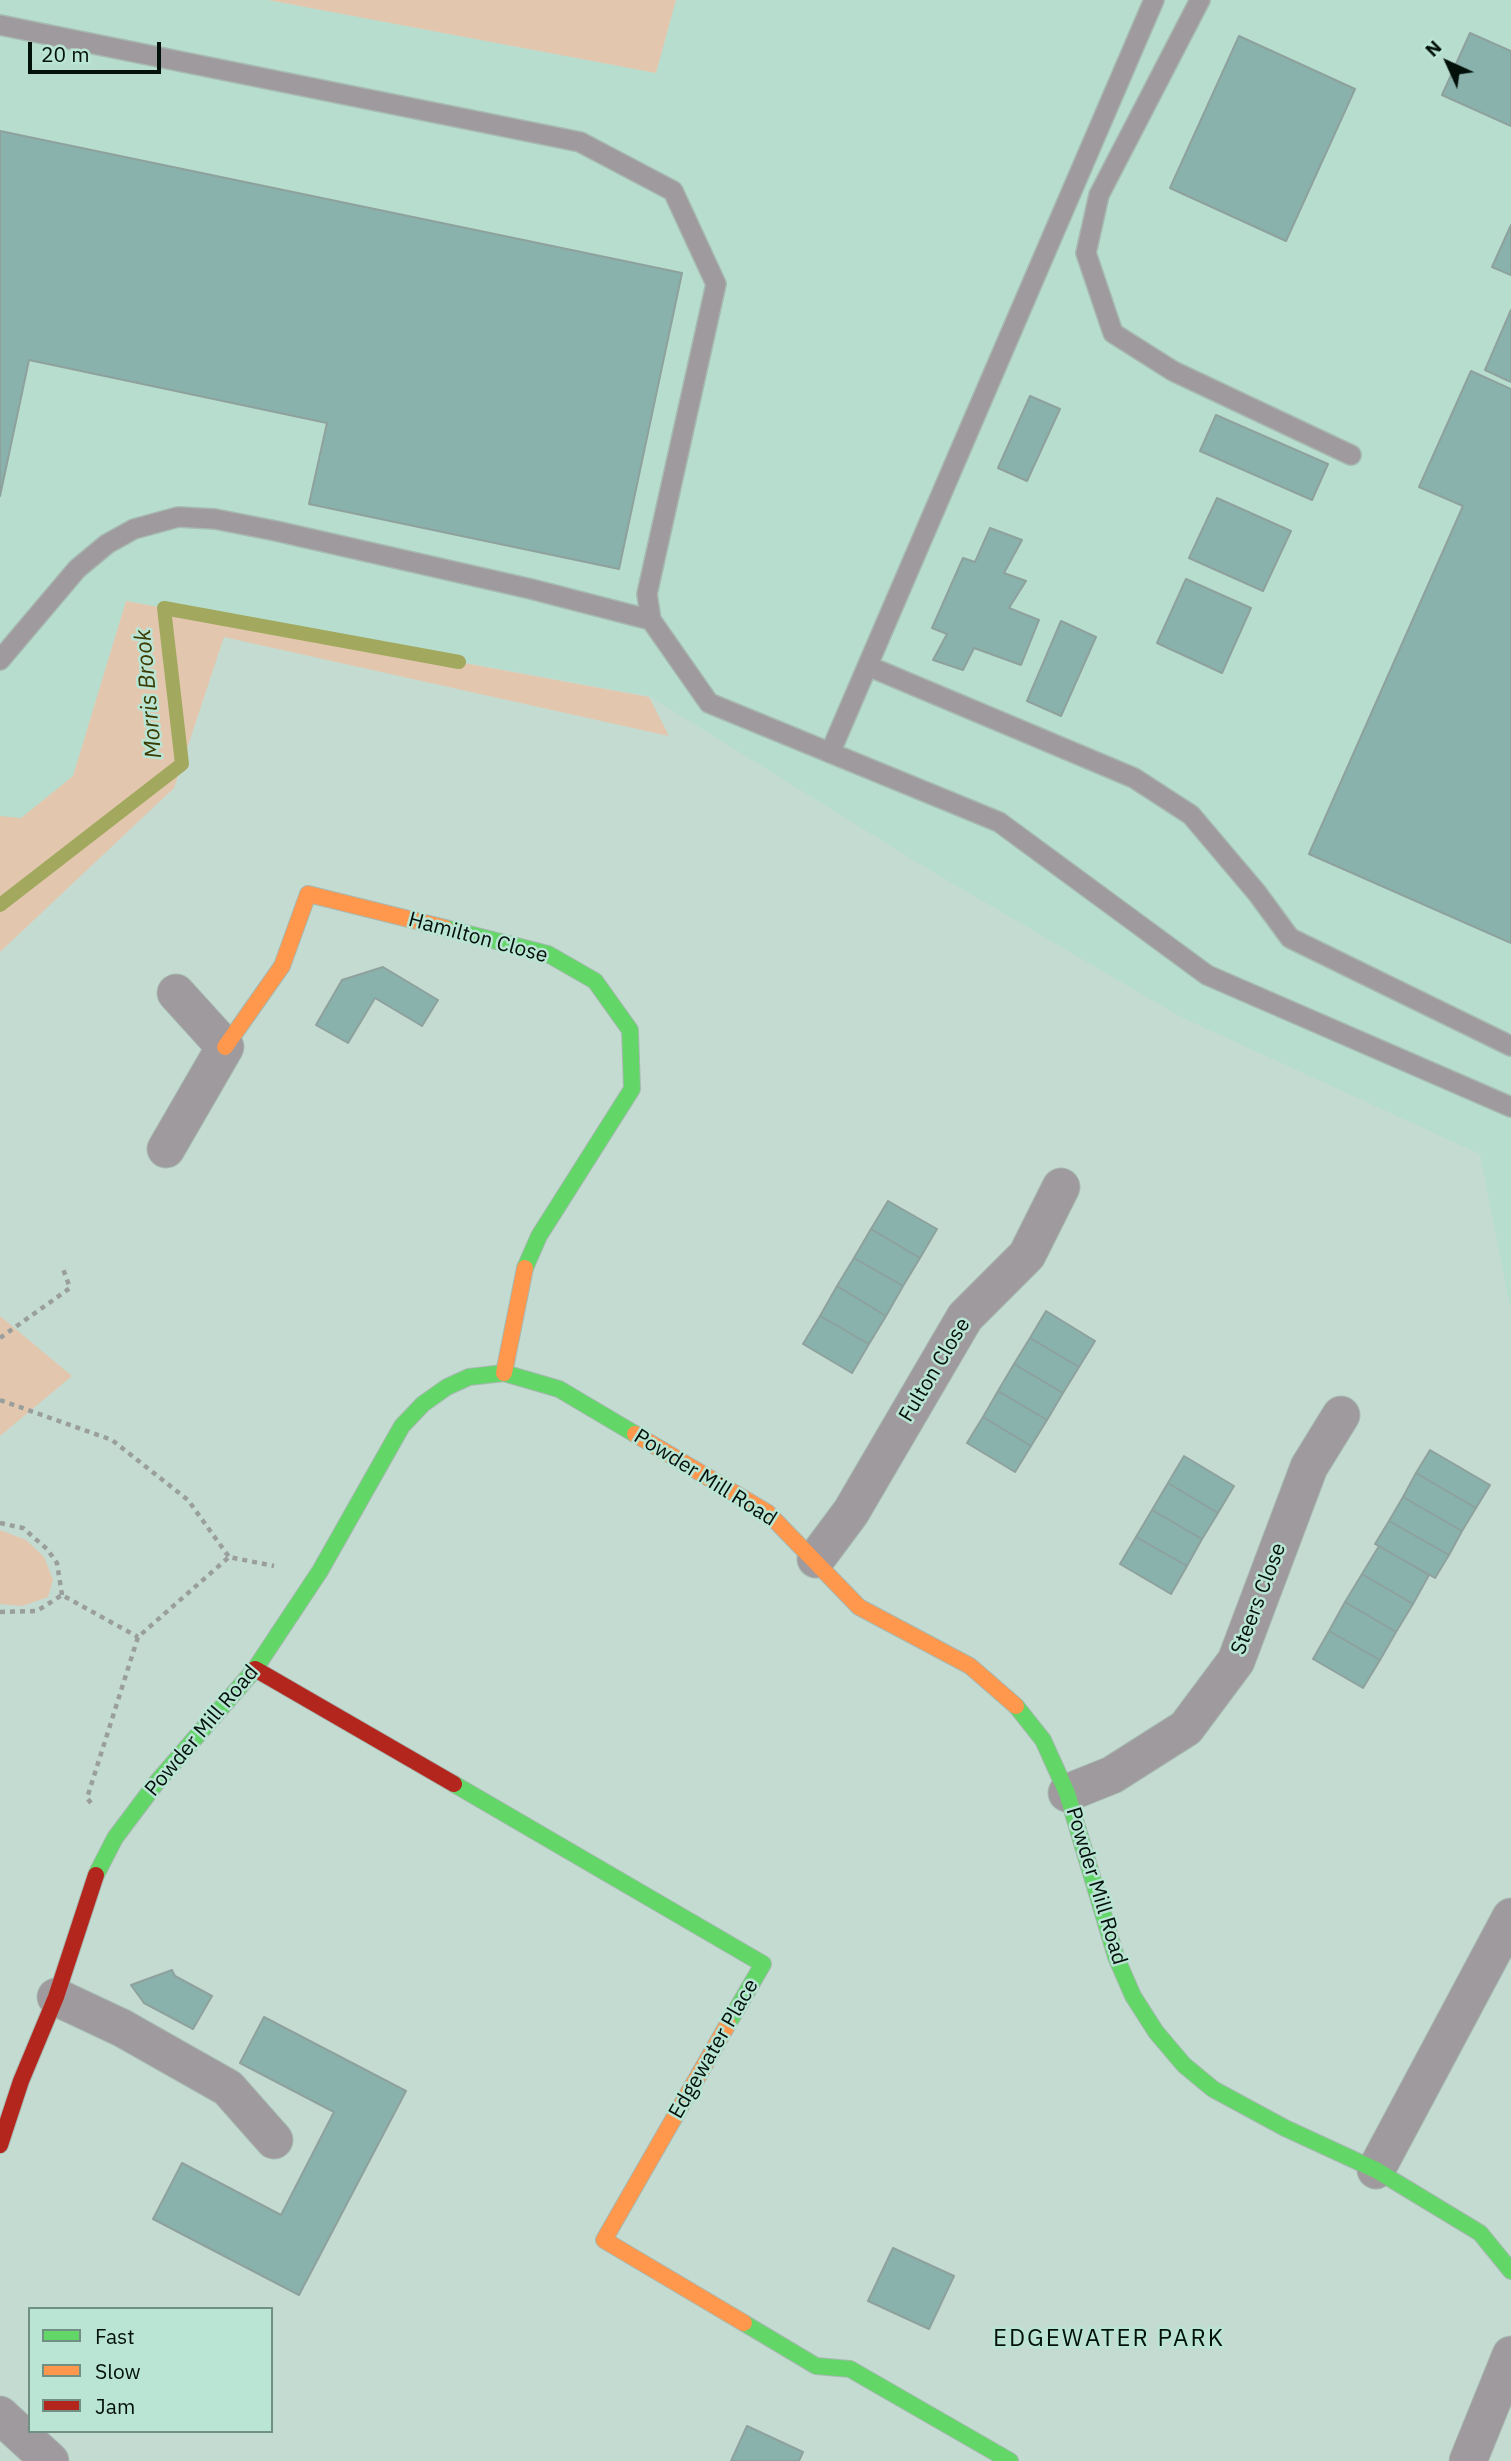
<!DOCTYPE html>
<html>
<head>
<meta charset="utf-8">
<style>
	body { margin:0 }
	#map { position:relative; width:1511px; height:2461px; overflow:hidden; background:#c4dbd2; font-family:"IBM Plex Sans",sans-serif }
	canvas { display:block }
	.legend { position:absolute; left:28px; top:2307px; width:245px; height:126px; box-sizing:border-box; background:#bae5d4; border:2px solid #719084; margin:0; padding:9px 12px; list-style:none; font-size:21px; color:#03110b }
	.legend li { display:flex; align-items:center; gap:14px; height:35px }
	.legend b { width:35px; border:2px solid #719084 }
	.north { position:absolute; left:1413px; top:28px; width:70px; height:70px; -webkit-text-stroke:5px #bae5d4; paint-order:stroke; rotate:315deg; font-size:19px; font-weight:700; line-height:28px; text-align:center; color:#03110b }
	.north::after { content:''; display:block; margin:auto; width:24px; height:32px; background:#03110b; clip-path:polygon(50% 0,100% 100%,50% 72%,0 100%) }
	.scale { position:absolute; left:28px; top:42px; width:133px; height:32px; box-sizing:border-box; border:4px solid #03110b; border-top:0; padding-left:9px; font-size:21px; line-height:24px; white-space:nowrap; color:#03110b; -webkit-text-stroke:5px #bae5d4; paint-order:stroke }
</style>
</head>
<body>
<div id="map">
<canvas width="1511" height="2461"></canvas>
<ul class="legend">
<li><b style="height:9px;background:#63d668"></b>Fast</li>
<li><b style="height:9px;background:#ff974d"></b>Slow</li>
<li><b style="height:9px;background:#b3261e"></b>Jam</li>
</ul>
<div class="north">N</div>
<div class="scale">20 m</div>
</div>
<script>
const c = document.querySelector('canvas').getContext('2d');
c.lineJoin = 'round';
function fill(path, color) { c.fillStyle = color; c.fill(path, 'evenodd'); }
const toPath = rows => new Path2D(rows.map(r => 'M' + r).join(''));
function strokePath(path, color, width, dash) { c.strokeStyle = color; c.lineWidth = width; c.lineCap = dash ? 'butt' : 'round'; c.setLineDash(dash || []); c.stroke(path); }
function label(font, color, halo, rows, align = 'center') {
  c.font = font + ' "IBM Plex Sans",sans-serif'; c.lineWidth = 5; c.setLineDash([]); c.textBaseline = 'middle'; c.strokeStyle = halo; c.fillStyle = color; for (const [text, x, y, turn = 0] of rows) {
    c.save(); c.translate(x, y); c.rotate((+turn || 0) * Math.PI / 180); c.textAlign = isNaN(turn) ? turn : align; if (halo) c.strokeText(text, 0, 0); c.fillText(text, 0, 0); c.restore();
  }
}
fill(toPath([
	[0,0,268,0,656,73,676,0,1511,0,1511,1312,1480,1154,1181,1017,923,866,649,696,126,601,73,776,21,819,0,816]
]), '#b6ddce');
fill(toPath([
	[268,0,676,0,656,73],
	[126,601,649,697,669,736,224,637,174,788,0,952,0,816,21,818,73,776],
	[0,1316,72,1376,0,1436],
	[0,1530,26,1540,44,1557,53,1580,48,1597,22,1606,0,1604]
]), '#e2c7ae');
strokePath(toPath([
	[0,905,182,764,164,608,459,662]
]), '#a2a95f', 14);
const building = toPath([
	[1470,33,1511,51,1511,126,1442,95,1470,33],
	[1239,36,1355,89,1286,241,1170,188,1239,36],
	[0,131,682,273,619,569,309,504,327,423,29,360,0,496,0,131],
	[1511,225,1511,275,1492,267,1511,225],
	[1511,310,1511,382,1485,370,1511,310],
	[1471,371,1511,389,1511,943,1309,854,1463,506,1419,487,1471,371],
	[1030,396,1060,409,1027,481,998,468,1030,396],
	[1216,415,1328,464,1312,500,1200,451,1216,415],
	[1217,498,1291,531,1263,591,1189,558,1217,498],
	[990,528,1022,540,1004,573,1026,581,1009,608,1039,620,1021,665,974,648,963,670,933,660,947,634,932,628,963,558,975,562,990,528],
	[1186,579,1251,608,1222,673,1157,643,1186,579],
	[1061,621,1096,637,1061,716,1027,701,1061,621],
	[383,967,438,1000,422,1026,375,998,348,1043,316,1025,342,980,383,967],
	[888,1201,937,1229,920,1258,871,1229,888,1201],
	[871,1229,920,1258,903,1286,854,1258,871,1229],
	[854,1258,903,1286,886,1316,837,1286,854,1258],
	[837,1286,886,1316,869,1344,820,1316,837,1286],
	[1046,1311,1095,1341,1079,1367,1030,1338,1046,1311],
	[820,1316,869,1344,852,1373,803,1344,820,1316],
	[1030,1338,1079,1367,1063,1393,1014,1364,1030,1338],
	[1014,1364,1063,1393,1047,1420,998,1391,1014,1364],
	[998,1391,1047,1420,1031,1446,983,1417,998,1391],
	[983,1417,1031,1446,1015,1472,967,1443,983,1417],
	[1430,1450,1490,1485,1476,1508,1416,1473,1430,1450],
	[1184,1456,1234,1486,1218,1513,1168,1483,1184,1456],
	[1416,1473,1476,1508,1462,1531,1403,1497,1416,1473],
	[1168,1483,1218,1513,1202,1539,1152,1510,1168,1483],
	[1403,1497,1462,1531,1449,1555,1389,1521,1403,1497],
	[1152,1510,1202,1539,1187,1566,1136,1537,1152,1510],
	[1389,1521,1449,1555,1435,1578,1375,1544,1389,1521],
	[1136,1537,1187,1566,1171,1594,1120,1564,1136,1537],
	[1379,1546,1429,1575,1413,1604,1362,1574,1379,1546],
	[1362,1574,1413,1604,1396,1632,1345,1602,1362,1574],
	[1345,1602,1396,1632,1380,1660,1329,1631,1345,1602],
	[1329,1631,1380,1660,1363,1688,1313,1659,1329,1631],
	[172,1970,175,1976,212,1996,193,2029,144,2003,131,1985,172,1970],
	[264,2017,406,2091,299,2295,153,2219,182,2163,281,2215,334,2112,240,2063,264,2017],
	[893,2248,954,2276,929,2329,868,2301,893,2248],
	[747,2426,803,2452,799,2461,731,2461,747,2426]
]);
fill(building, '#8ab2ad');
strokePath(building, '#8ea19d', 2);
const lane = toPath([
	[1200,0,1099,195,1086,253,1113,333,1173,371,1351,455],
	[0,25,580,142,673,191,716,284,647,594,651,620,709,703,999,822,1207,975,1511,1107],
	[0,660,77,569,107,544,134,529,178,517,215,519,276,531,531,589,651,620],
	[868,666,1134,778,1191,815,1257,893,1290,938,1511,1046],
	[830,753,1154,0]
]);
const street = toPath([
	[166,1149,225,1047,176,993],
	[816,1559,851,1512,965,1317,1027,1255,1061,1187],
	[1067,1793,1112,1775,1186,1728,1236,1661,1309,1467,1341,1415],
	[56,1997,122,2028,228,2088,274,2140],
	[1376,2170,1511,1917],
	[0,2415,50,2461],
	[1468,2461,1511,2355]
]);
const fast = toPath([
	[445,928,548,954,595,981,630,1030,632,1089,539,1236,525,1268],
	[1016,1706,1043,1740,1067,1793,1116,1957,1133,1996,1156,2032,1184,2065,1213,2089,1285,2128,1376,2170,1480,2233,1511,2271],
	[454,1784,763,1964,728,2024],
	[96,1875,115,1838,157,1782,255,1669,320,1571,402,1426,423,1404,447,1387,469,1377,504,1373,559,1389,635,1434],
	[744,2323,816,2366,850,2369,1010,2461]
]);
const slow = toPath([
	[225,1047,282,966,308,894,445,928],
	[504,1373,525,1268],
	[635,1434,768,1513,859,1607,970,1666,1016,1706],
	[728,2024,604,2240,744,2323]
]);
const jam = toPath([
	[255,1669,454,1784],
	[0,2145,21,2081,56,1997,96,1875]
]);
strokePath(lane, '#a7b9b1', 22);
strokePath(street, '#a7b9b1', 39);
strokePath(fast, '#a7b9b1', 18);
strokePath(slow, '#a7b9b1', 18);
strokePath(jam, '#a7b9b1', 18);
strokePath(toPath([
	[0,1338,70,1288,62,1266],
	[0,1400,112,1440,188,1500,229,1557],
	[0,1523,23,1528,47,1549,57,1563,62,1595],
	[0,1612,37,1611,62,1595,138,1637],
	[91,1803,87,1798,138,1637,229,1557,274,1566]
]), '#9a9f9d', 4.5, [5, 5]);
strokePath(lane, '#9f9a9d', 19);
strokePath(street, '#9f9a9d', 37);
strokePath(fast, '#63d668', 16);
strokePath(slow, '#ff974d', 16);
strokePath(jam, '#b3261e', 16);
label('21px', '#03110b', '#bae5d4', [
	["Hamilton Close",478,938,15],
	["Fulton Close",935,1370,-59],
	["Powder Mill Road",705,1478,32],
	["Steers Close",1259,1599,-69],
	["Powder Mill Road",202,1731,-50],
	["Powder Mill Road",1096,1886,73],
	["Edgewater Place",714,2049,-60]
]);
label('italic 23px', '#3b3b02', '#bae5d4', [
	["Morris Brook",149,694,-95]
]);
c.letterSpacing = '2px';
label('24px', '#03110b', '#bae5d4', [
	["EDGEWATER PARK",1109,2339]
]);
c.letterSpacing = '0px';
</script>
</body>
</html>
